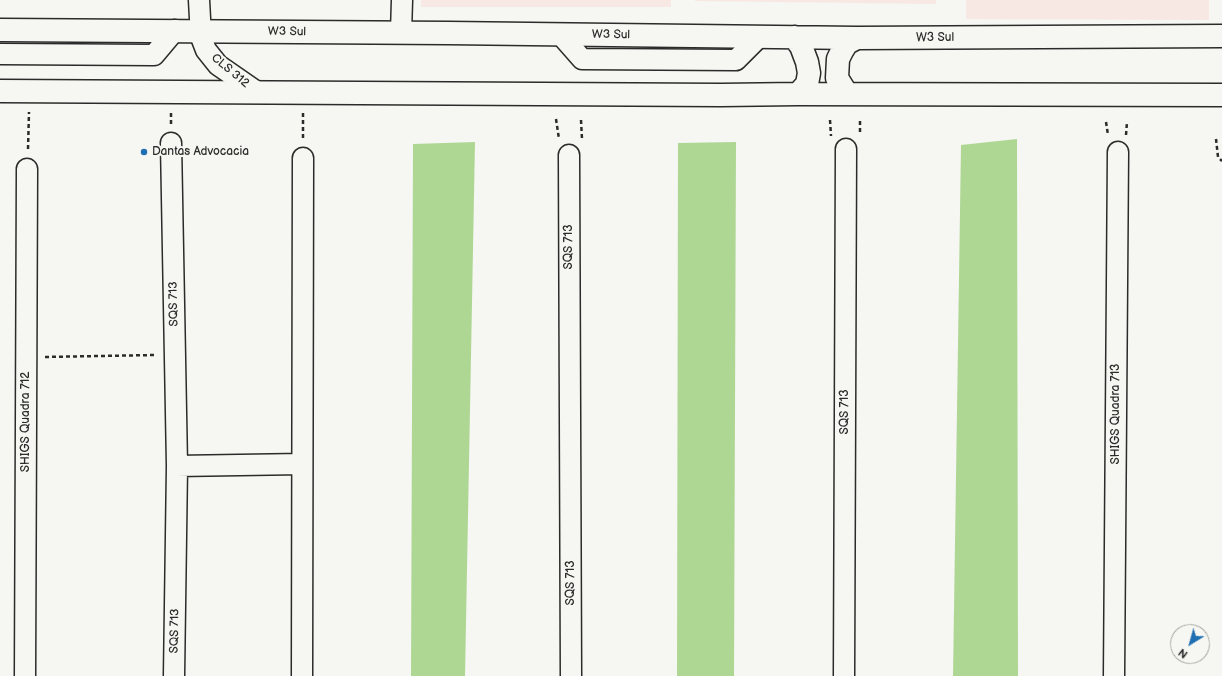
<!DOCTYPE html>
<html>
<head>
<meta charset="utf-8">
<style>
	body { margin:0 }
	#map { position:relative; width:1222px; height:676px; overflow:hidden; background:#f6f6f2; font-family:"Balsamiq Sans",sans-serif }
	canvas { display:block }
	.north { position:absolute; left:1170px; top:624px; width:40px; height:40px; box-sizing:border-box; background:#f6f6f2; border:1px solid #a5a5a2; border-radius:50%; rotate:217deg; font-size:11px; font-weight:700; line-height:16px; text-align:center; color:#2b2b2b }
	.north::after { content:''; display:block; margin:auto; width:14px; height:18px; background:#1f6fb2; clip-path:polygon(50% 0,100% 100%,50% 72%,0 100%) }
</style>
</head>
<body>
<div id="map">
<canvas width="1222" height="676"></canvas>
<div class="north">N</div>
</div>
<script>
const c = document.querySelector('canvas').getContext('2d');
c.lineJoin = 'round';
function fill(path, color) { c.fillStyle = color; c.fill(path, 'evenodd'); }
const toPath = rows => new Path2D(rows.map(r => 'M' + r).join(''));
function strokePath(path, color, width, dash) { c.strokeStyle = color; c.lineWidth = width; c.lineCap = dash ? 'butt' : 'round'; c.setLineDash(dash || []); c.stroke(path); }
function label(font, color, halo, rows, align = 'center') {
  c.font = font + ' "Balsamiq Sans",sans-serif'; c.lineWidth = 4; c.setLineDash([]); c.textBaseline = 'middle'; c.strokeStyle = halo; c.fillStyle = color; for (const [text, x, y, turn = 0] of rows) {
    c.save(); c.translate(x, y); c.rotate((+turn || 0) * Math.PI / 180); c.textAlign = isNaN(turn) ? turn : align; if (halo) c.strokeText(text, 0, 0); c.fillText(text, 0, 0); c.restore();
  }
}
fill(toPath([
	[421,0,671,0,671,7,421,7],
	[695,0,936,0,936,4,695,1],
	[966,0,1209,0,1209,20,966,19]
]), '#f7e8e4');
fill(toPath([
	[1017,139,1018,676,953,676,961,145],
	[475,142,465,676,411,676,413,144],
	[736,142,734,676,677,676,678,143]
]), '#aed794');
const minor = toPath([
	[199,0,201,37,206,50,218,65,257,92],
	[401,33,402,0],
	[560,34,582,59,736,60,759,37],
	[0,54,154,55,175,30],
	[171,143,177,466,174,676],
	[569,155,571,676],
	[177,466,302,464],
	[25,676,27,169],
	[302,676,303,158],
	[844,676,846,149],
	[1114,676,1118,152]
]);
const major = toPath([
	[0,30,448,33,857,38,1222,36],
	[794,37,801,46,807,62,809,73,807,84,798,94],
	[0,91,721,95,798,94,1222,95],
	[847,94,837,78,838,59,842,51,847,43,857,38]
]);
strokePath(minor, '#2b2b2b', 23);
strokePath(major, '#2b2b2b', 25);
strokePath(toPath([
	[556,119,559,139],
	[581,120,582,139],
	[830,120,831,136],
	[860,121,860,135],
	[1106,122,1108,135],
	[171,124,171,113],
	[1126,135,1127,122],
	[303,138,303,113],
	[1216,139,1218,157,1222,161],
	[28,149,29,112],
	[45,357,154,355]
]), '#2b2b2b', 2.5, [4, 3]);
strokePath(minor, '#f6f6f2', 20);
strokePath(major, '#f6f6f2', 22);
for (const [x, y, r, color] of [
	[144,152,4,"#1f6fb2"]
]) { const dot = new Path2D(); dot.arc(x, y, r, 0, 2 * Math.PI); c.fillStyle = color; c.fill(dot); strokePath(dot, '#f6f6f2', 1.5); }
label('12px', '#2b2b2b', '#f6f6f2', [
	["W3 Sul",287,32,1],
	["W3 Sul",611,35,1],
	["W3 Sul",935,38],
	["CLS 312",230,71,40],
	["SQS 713",569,247,-90],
	["SQS 713",174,304,-91],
	["SQS 713",845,412,-90],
	["SHIGS Quadra 713",1116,414,-90],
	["SHIGS Quadra 712",26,422,-90],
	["SQS 713",571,583,-90],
	["SQS 713",175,631,-89]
]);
label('12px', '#2b2b2b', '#f6f6f2', [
	["Dantas Advocacia",152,152]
], 'left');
</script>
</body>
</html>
